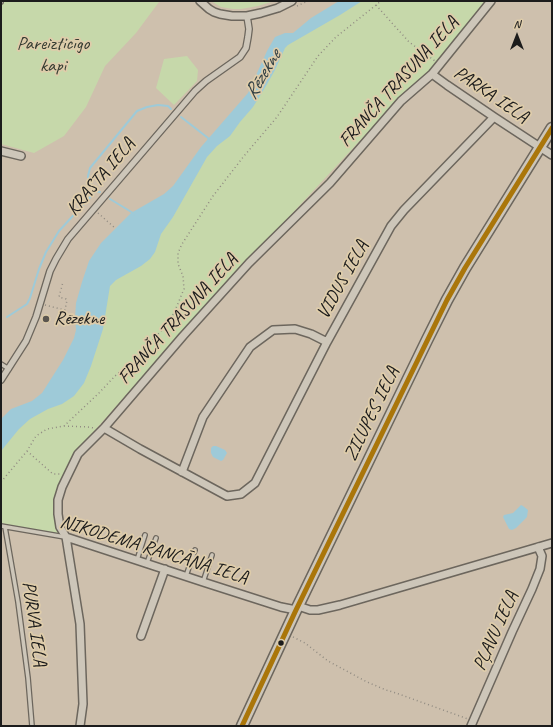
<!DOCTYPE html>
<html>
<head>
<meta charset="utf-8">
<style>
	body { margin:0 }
	#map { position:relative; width:553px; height:727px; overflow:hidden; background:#cec0ad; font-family:Caveat,sans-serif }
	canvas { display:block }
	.frame { position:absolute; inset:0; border:2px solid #1c1c1c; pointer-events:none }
	.north { position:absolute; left:497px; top:16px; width:40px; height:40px; -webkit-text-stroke:3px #deccaa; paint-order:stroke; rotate:0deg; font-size:11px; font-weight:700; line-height:16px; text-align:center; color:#1c1c1c }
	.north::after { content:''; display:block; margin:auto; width:14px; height:18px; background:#1c1c1c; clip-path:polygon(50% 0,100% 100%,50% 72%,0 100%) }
</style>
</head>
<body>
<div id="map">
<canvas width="553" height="727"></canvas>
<div class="frame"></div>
<div class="north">N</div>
</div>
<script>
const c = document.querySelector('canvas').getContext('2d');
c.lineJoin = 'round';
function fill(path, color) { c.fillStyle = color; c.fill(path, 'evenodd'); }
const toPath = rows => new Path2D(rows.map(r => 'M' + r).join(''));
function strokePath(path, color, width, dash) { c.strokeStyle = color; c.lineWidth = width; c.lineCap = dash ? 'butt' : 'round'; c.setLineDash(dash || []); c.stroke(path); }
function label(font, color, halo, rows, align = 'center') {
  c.font = font + ' Caveat,sans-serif'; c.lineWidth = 3.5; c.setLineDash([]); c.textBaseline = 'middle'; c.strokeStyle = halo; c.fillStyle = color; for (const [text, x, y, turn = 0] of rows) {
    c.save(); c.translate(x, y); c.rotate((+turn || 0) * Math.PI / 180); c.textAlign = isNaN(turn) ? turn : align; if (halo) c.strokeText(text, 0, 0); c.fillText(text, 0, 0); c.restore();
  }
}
fill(toPath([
	[1,1,156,1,159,2,136,33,105,66,86,107,64,136,34,153,1,144],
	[211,1,274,1,258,6,241,9,233,9,221,7],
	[346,1,485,1,430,72,395,103,189,324,72,456,58,508,66,537,1,523,1,436,49,399,97,286,238,115,282,42],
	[187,56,198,70,197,81,174,105,156,88,164,59]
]), '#c6d8aa');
fill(toPath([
	[339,1,362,1,340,15,288,45,285,48,275,70,266,86,253,107,240,122,230,136,217,146,207,157,173,217,161,234,155,252,150,259,141,266,116,280,110,286,103,329,91,366,84,383,74,396,62,404,48,409,30,419,19,429,1,451,1,419,11,409,32,401,42,393,63,360,74,338,76,330,75,318,76,303,82,282,89,261,101,243,131,213,164,194,173,186,201,147,248,93,267,51,275,37,285,33,293,33,311,18],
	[213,446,216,446,225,450,227,453,223,460,221,461,213,457,211,453,211,448],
	[521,505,523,506,528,510,527,517,516,528,512,530,509,529,503,517,504,515,513,513]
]), '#9ecad8');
strokePath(toPath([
	[181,117,208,138,209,141],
	[100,192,95,191,94,188,88,181,88,176,90,168,137,111,147,107,158,105,168,106,171,109],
	[110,199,133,213,134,215],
	[7,317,27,304,30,298,39,269,46,252,59,231,93,194,95,191]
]), '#9ecad8', 2);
const service = toPath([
	[1,2,1,1],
	[1,364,9,369],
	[1,526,65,537],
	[5,527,18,602,28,678,32,726],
	[137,560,145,535],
	[147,563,156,538],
	[186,576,195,550],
	[203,582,212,555]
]);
const pedestrian = toPath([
	[1,380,26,341,36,317,50,271,56,259,68,239,195,91,206,81,240,57,246,48,248,37,249,29,247,16]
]);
const minor = toPath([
	[200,1,209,9,214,12,220,14,232,16,247,16,261,13,278,8,292,1],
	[432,74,447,85,494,117,552,155],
	[1,151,21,156],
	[104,428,140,449,227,496,241,494,255,483,327,342,391,226,404,210,494,117],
	[182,472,203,417,250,347,273,330,295,329,311,334,327,342],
	[66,537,203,582,281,607,296,610],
	[298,606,310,610,318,610,340,605,552,543],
	[141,636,165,569],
	[80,726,83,704,80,624,66,537,60,527,58,514,58,500,62,487,78,454,104,428,183,336,249,263,330,183,401,101,432,74,491,1],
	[471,726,512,632,532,589,540,569,542,556,538,547]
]);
const secondary = toPath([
	[242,726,296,610,427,340,447,300,465,268,552,128]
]);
strokePath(service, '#6c665d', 6);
strokePath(pedestrian, '#6c665d', 8);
strokePath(minor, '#6c665d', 10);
strokePath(secondary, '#6c665d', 13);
strokePath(toPath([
	[376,5,409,42,435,61],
	[297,6,308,1],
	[98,213,115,228],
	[45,305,65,310,67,300,66,299,59,297,63,282],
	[64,426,88,427,94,428],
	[27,451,53,474,60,474],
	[1,482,27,451,36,436,47,429,64,426,99,393,115,376,125,368,138,356,162,330,174,313,184,289,183,276,178,264,178,253,182,244,213,196,244,156,277,117,318,56,336,37,381,1],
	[293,637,305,643,328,661,367,682,386,690,396,693,468,719]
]), '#918b82', 1.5, [1, 3]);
strokePath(service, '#cdc6b9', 3.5);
strokePath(pedestrian, '#cdc6b9', 5.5);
strokePath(minor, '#cdc6b9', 7);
strokePath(secondary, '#cdc6b9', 10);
strokePath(toPath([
	[242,726,296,610,447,300,465,268,552,128]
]), '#aa760a', 5);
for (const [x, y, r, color] of [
	[46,319,4,"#5a554f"],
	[281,643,3.5,"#1c1c1c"]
]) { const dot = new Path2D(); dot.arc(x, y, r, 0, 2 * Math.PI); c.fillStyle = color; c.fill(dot); strokePath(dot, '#deccaa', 1.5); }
label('19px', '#343b31', '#deccaa', [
	["Pareizticīgo",53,44],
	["kapi",53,66]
]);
label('19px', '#1c1c1c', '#deccaa', [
	["FRANČA TRASUNA IELA",399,82,-48],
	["PARKA IELA",491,95,34],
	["KRASTA IELA",101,177,-50],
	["VIDUS IELA",343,280,-61],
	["FRANČA TRASUNA IELA",178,319,-48],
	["ZILUPES IELA",372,414,-64],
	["NIKODEMA RANCĀNA IELA",154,550,17],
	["PURVA IELA",34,624,82],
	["PĻAVU IELA",496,631,-66]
]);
label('19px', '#1c1c1c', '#deccaa', [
	["Rēzekne",54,319]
], 'left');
label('italic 20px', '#324045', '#deccaa', [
	["Rēzekne",263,75,-59]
]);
</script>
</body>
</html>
